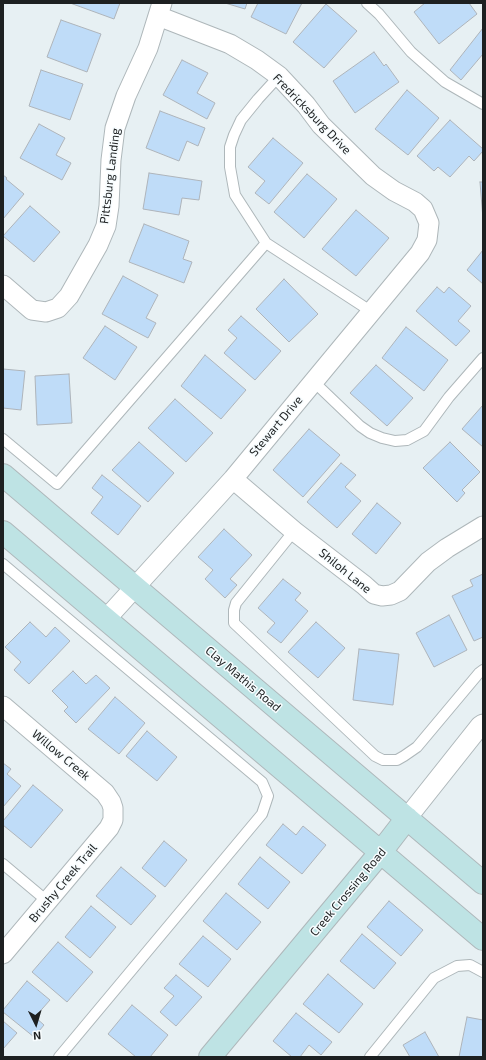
<!DOCTYPE html>
<html>
<head>
<meta charset="utf-8">
<style>
	body { margin:0 }
	#map { position:relative; width:486px; height:1060px; overflow:hidden; background:#e7f0f3; font-family:"Exo 2",sans-serif }
	canvas { display:block }
	.frame { position:absolute; inset:0; border:4px solid #1d2021; pointer-events:none }
	.north { position:absolute; left:16px; top:1004px; width:40px; height:40px; -webkit-text-stroke:3px #f7fcfe; paint-order:stroke; rotate:175deg; font-size:11px; font-weight:700; line-height:16px; text-align:center; color:#1d2021 }
	.north::after { content:''; display:block; margin:auto; width:14px; height:18px; background:#1d2021; clip-path:polygon(50% 0,100% 100%,50% 72%,0 100%) }
</style>
</head>
<body>
<div id="map">
<canvas width="486" height="1060"></canvas>
<div class="frame"></div>
<div class="north">N</div>
</div>
<script>
const c = document.querySelector('canvas').getContext('2d');
c.lineJoin = 'round';
function fill(path, color) { c.fillStyle = color; c.fill(path, 'evenodd'); }
const toPath = rows => new Path2D(rows.map(r => 'M' + r).join(''));
function strokePath(path, color, width, dash) { c.strokeStyle = color; c.lineWidth = width; c.lineCap = dash ? 'butt' : 'round'; c.setLineDash(dash || []); c.stroke(path); }
function label(font, color, halo, rows, align = 'center') {
  c.font = font + ' "Exo 2",sans-serif'; c.lineWidth = 3; c.setLineDash([]); c.textBaseline = 'middle'; c.strokeStyle = halo; c.fillStyle = color; for (const [text, x, y, turn = 0] of rows) {
    c.save(); c.translate(x, y); c.rotate((+turn || 0) * Math.PI / 180); c.textAlign = isNaN(turn) ? turn : align; if (halo) c.strokeText(text, 0, 0); c.fillText(text, 0, 0); c.restore();
  }
}
const building = toPath([
	[70,3,120,3,114,19,70,3],
	[225,3,247,3,245,9,225,3],
	[258,3,302,3,286,34,251,17,258,3],
	[425,3,469,3,477,14,439,44,414,12,425,3],
	[326,4,357,31,324,68,293,42,326,4],
	[61,20,101,34,87,72,47,57,61,20],
	[483,28,483,54,461,80,450,70,483,28],
	[374,52,384,66,386,64,399,82,355,113,333,81,374,52],
	[182,60,208,73,197,93,215,103,207,119,163,95,182,60],
	[41,70,83,84,70,120,29,106,41,70],
	[407,90,439,118,408,155,375,129,407,90],
	[160,111,205,128,198,146,187,141,179,161,146,148,160,111],
	[450,120,483,149,483,151,474,161,469,156,450,177,438,167,434,171,417,156,450,120],
	[39,124,65,138,56,155,71,163,62,180,20,158,39,124],
	[273,138,303,163,269,204,255,193,265,181,248,167,273,138],
	[149,173,202,181,199,200,182,198,179,215,143,209,149,173],
	[307,174,337,199,304,238,274,212,307,174],
	[3,175,7,178,6,179,24,194,3,219,3,175],
	[480,182,483,182,483,219,480,182],
	[30,206,60,232,34,262,3,236,30,206],
	[356,210,389,238,356,276,322,249,356,210],
	[144,224,189,241,183,259,192,262,184,283,129,262,144,224],
	[483,250,483,284,467,270,483,250],
	[123,276,158,295,146,318,156,323,148,338,102,314,123,276],
	[284,279,318,314,289,342,256,309,284,279],
	[437,287,444,293,449,287,471,306,458,321,470,331,456,346,416,311,437,287],
	[241,316,281,351,255,380,224,353,237,338,228,330,241,316],
	[105,326,137,347,115,380,83,358,105,326],
	[406,327,448,360,424,391,382,358,406,327],
	[205,355,246,390,221,419,181,386,205,355],
	[376,365,413,398,387,426,350,393,376,365],
	[3,369,25,371,21,410,3,408,3,369],
	[69,374,72,423,37,425,35,376,69,374],
	[175,399,213,433,186,462,148,428,175,399],
	[483,405,483,447,462,429,483,405],
	[309,429,340,455,303,497,273,470,309,429],
	[139,442,174,473,148,502,112,470,139,442],
	[450,442,480,472,462,490,465,493,457,502,423,468,450,442],
	[341,463,356,475,345,487,361,501,337,528,307,502,341,463],
	[102,475,141,506,118,535,91,513,103,497,92,488,102,475],
	[377,503,401,523,376,554,352,534,377,503],
	[224,529,252,555,230,579,237,585,225,598,205,579,213,570,198,557,224,529],
	[483,574,483,637,474,641,452,596,473,586,470,580,483,574],
	[283,579,301,593,295,600,308,611,281,643,267,632,275,623,258,608,283,579],
	[449,615,467,650,434,667,416,633,449,615],
	[30,622,46,637,55,627,70,641,29,684,14,670,21,662,5,647,30,622],
	[316,622,345,648,318,678,288,652,316,622],
	[359,649,399,654,393,705,353,700,359,649],
	[73,671,86,684,96,675,110,688,76,723,64,711,68,707,52,691,73,671],
	[115,697,145,723,119,754,88,729,115,697],
	[147,731,177,757,157,781,126,756,147,731],
	[3,763,11,769,7,774,21,786,3,807,3,763],
	[33,785,63,810,31,848,3,825,3,821,33,785],
	[283,824,296,835,303,826,326,845,302,874,266,845,283,824],
	[164,841,187,860,165,887,142,868,164,841],
	[260,857,290,882,268,909,238,884,260,857],
	[121,867,156,896,131,925,96,896,121,867],
	[226,893,261,922,237,950,203,921,226,893],
	[389,901,423,930,401,956,367,927,389,901],
	[91,906,116,927,90,958,65,937,91,906],
	[362,934,396,963,374,989,340,961,362,934],
	[203,936,231,959,208,987,179,964,203,936],
	[58,942,93,972,67,1002,32,972,58,942],
	[328,974,363,1004,339,1033,303,1004,328,974],
	[176,975,202,997,176,1026,160,1012,174,996,164,988,176,975],
	[27,981,50,1000,35,1017,44,1025,34,1037,3,1012,3,1010,27,981],
	[132,1005,168,1035,150,1057,136,1057,108,1034,132,1005],
	[296,1013,332,1042,321,1055,309,1045,300,1057,292,1057,273,1041,296,1013],
	[467,1017,483,1020,483,1057,459,1057,467,1017],
	[3,1021,17,1033,3,1049,3,1021],
	[425,1032,439,1057,410,1057,403,1045,425,1032]
]);
fill(building, '#bfdcf8');
strokePath(building, '#aeb4ba', 1);
const lane = toPath([
	[367,3,379,14,411,52,445,82,483,104],
	[279,76,258,99,241,120,234,135,230,147,230,167,235,195,266,243,372,312],
	[313,381,360,426,370,433,382,438,395,441,407,440,424,431,449,397,483,358],
	[3,439,57,484,266,243],
	[294,531,236,603,234,610,234,623,375,756,383,760,397,760,404,756,417,747,479,673,483,670],
	[3,564,262,782,268,796,262,814,59,1057],
	[3,864,47,901],
	[370,1057,434,978,457,966,470,965,483,972]
]);
const street = toPath([
	[3,285,32,310,46,312,58,308,69,296,98,245,106,226,109,206,111,160,115,128,126,96,148,48,162,3],
	[233,479,294,531,364,585,374,594,382,596,391,595,400,591,428,562,447,548,483,526],
	[106,619,233,479,420,253,427,240,429,223,423,209,415,202,394,191,373,176,321,125,306,105,279,76,257,60,230,44,158,16],
	[3,706,105,793,111,802,113,808,113,820,109,828,3,954],
	[407,818,480,726,483,724]
]);
const secondary = toPath([
	[3,475,483,883],
	[3,532,483,939],
	[210,1057,380,853,407,818]
]);
strokePath(lane, '#aeb7ba', 12);
strokePath(street, '#aeb7ba', 21);
strokePath(secondary, '#aeb7ba', 24);
strokePath(lane, '#fff', 10);
strokePath(street, '#fff', 19);
strokePath(secondary, '#bee3e4', 22);
label('12px', '#1d2021', '#f7fcfe', [
	["Fredricksburg Drive",312,114,46],
	["Pittsburg Landing",110,176,-83],
	["Stewart Drive",276,426,-50],
	["Shiloh Lane",345,571,39],
	["Clay Mathis Road",243,679,40],
	["Willow Creek",61,755,40],
	["Brushy Creek Trail",63,883,-50],
	["Creek Crossing Road",348,892,-50]
]);
</script>
</body>
</html>
